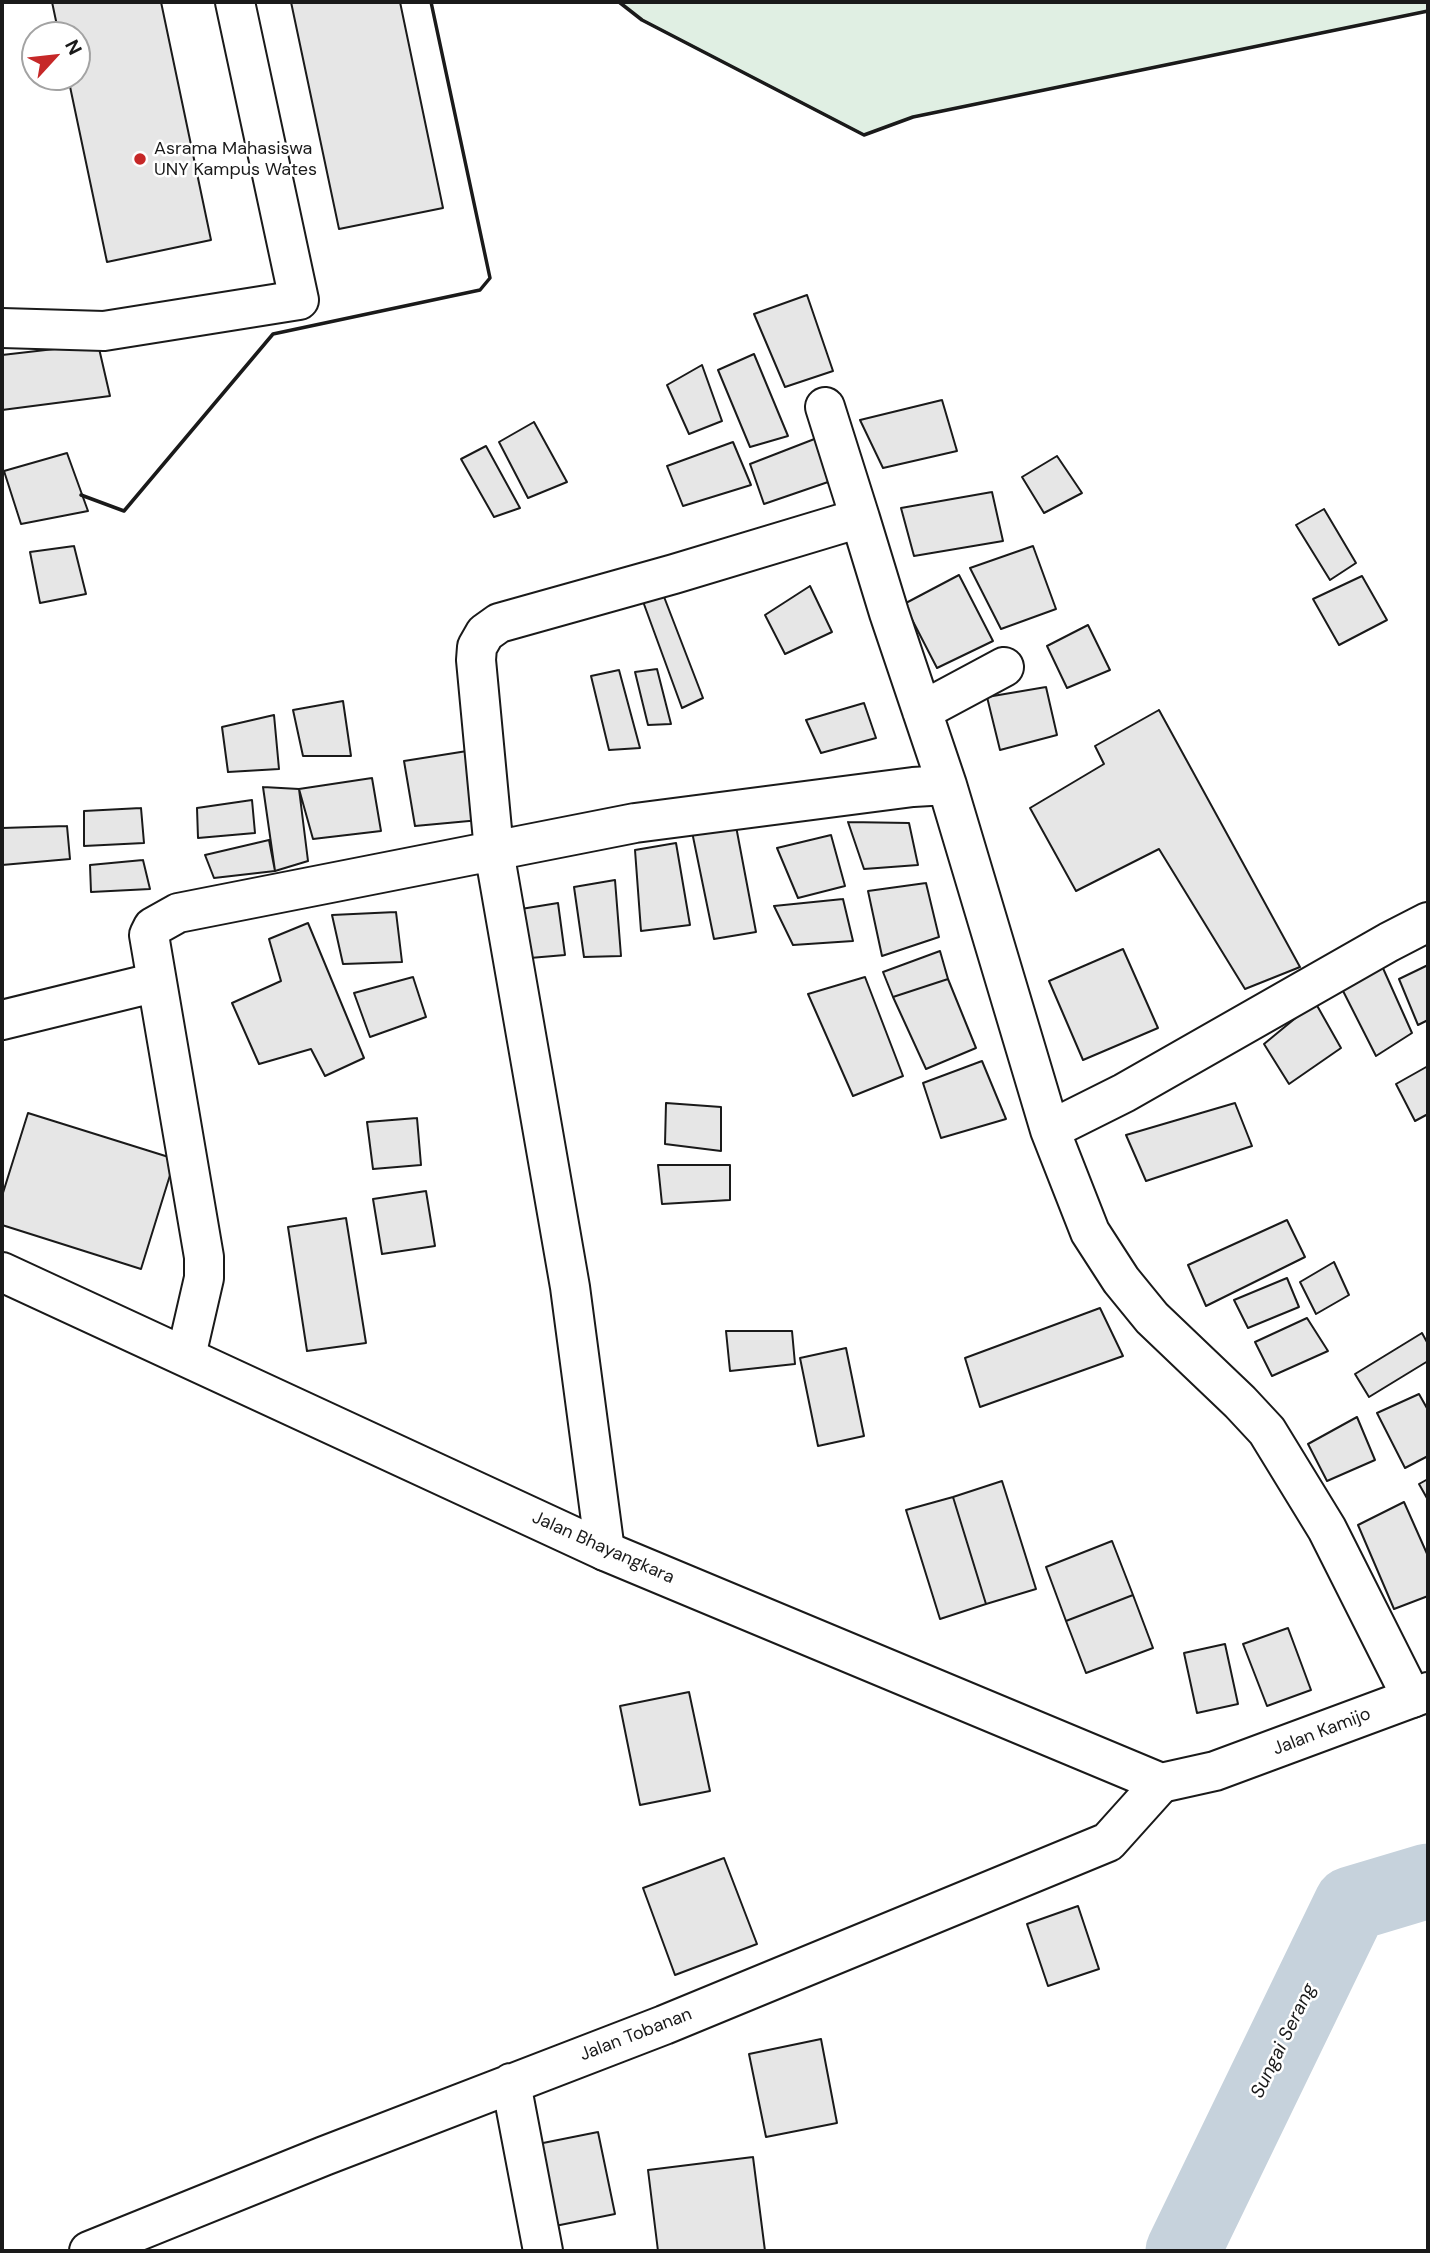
<!DOCTYPE html>
<html>
<head>
<meta charset="utf-8">
<style>
	body { margin:0 }
	#map { position:relative; width:1430px; height:2253px; overflow:hidden; background:#fff; font-family:"DM Sans",sans-serif }
	canvas { display:block }
	.frame { position:absolute; inset:0; border:4px solid #1a1a1a; pointer-events:none }
	.north { position:absolute; left:21px; top:21px; width:70px; height:70px; box-sizing:border-box; background:#fff; border:2px solid #a3a3a3; border-radius:50%; rotate:63deg; font-size:19px; font-weight:700; line-height:28px; text-align:center; color:#1a1a1a }
	.north::after { content:''; display:block; margin:auto; width:24px; height:32px; background:#c62828; clip-path:polygon(50% 0,100% 100%,50% 72%,0 100%) }
</style>
</head>
<body>
<div id="map">
<canvas width="1430" height="2253"></canvas>
<div class="frame"></div>
<div class="north">N</div>
</div>
<script>
const c = document.querySelector('canvas').getContext('2d');
c.lineJoin = 'round';
function fill(path, color) { c.fillStyle = color; c.fill(path, 'evenodd'); }
const toPath = rows => new Path2D(rows.map(r => 'M' + r).join(''));
function strokePath(path, color, width, dash) { c.strokeStyle = color; c.lineWidth = width; c.lineCap = dash ? 'butt' : 'round'; c.setLineDash(dash || []); c.stroke(path); }
function label(font, color, halo, rows, align = 'center') {
  c.font = font + ' "DM Sans",sans-serif'; c.lineWidth = 5; c.setLineDash([]); c.textBaseline = 'middle'; c.strokeStyle = halo; c.fillStyle = color; for (const [text, x, y, turn = 0] of rows) {
    c.save(); c.translate(x, y); c.rotate((+turn || 0) * Math.PI / 180); c.textAlign = isNaN(turn) ? turn : align; if (halo) c.strokeText(text, 0, 0); c.fillText(text, 0, 0); c.restore();
  }
}
const green = toPath([
	[619,2,1428,2,1428,11,913,117,864,135,642,20,619,2]
]);
fill(green, '#e0efe3');
strokePath(green, '#6a6a6a', 2);
strokePath(toPath([
	[1183,2251,1351,1904,1428,1881]
]), '#c6d2dc', 75);
const building = toPath([
	[52,2,161,2,211,240,107,262,68,77,77,77,77,35,59,35,52,2],
	[291,2,400,2,443,208,339,229,291,2],
	[807,295,833,371,785,387,754,314,807,295],
	[98,344,110,396,2,410,2,355,98,344],
	[754,354,788,436,750,447,718,370,754,354],
	[702,365,722,421,689,434,667,385,702,365],
	[942,400,957,451,883,468,860,420,942,400],
	[534,422,567,482,528,498,499,442,534,422],
	[817,438,831,481,764,504,750,464,817,438],
	[733,442,751,485,683,506,667,466,733,442],
	[486,446,520,508,494,517,461,459,486,446],
	[67,453,88,511,21,524,4,471,67,453],
	[1057,456,1082,493,1044,513,1022,477,1057,456],
	[992,492,1003,541,914,556,901,508,992,492],
	[1324,509,1356,563,1330,580,1296,525,1324,509],
	[74,546,86,594,40,603,30,552,74,546],
	[1033,546,1056,609,1001,629,970,568,1033,546],
	[959,575,993,641,937,668,904,604,959,575],
	[1362,576,1387,620,1339,645,1313,599,1362,576],
	[810,586,832,632,785,654,765,615,810,586],
	[661,589,703,698,682,708,641,596,661,589],
	[1088,625,1110,670,1067,688,1047,646,1088,625],
	[657,669,671,724,648,725,635,672,657,669],
	[619,670,640,748,609,750,591,676,619,670],
	[1046,687,1057,735,1000,750,987,697,1046,687],
	[343,701,351,756,303,756,293,710,343,701],
	[864,703,876,738,821,753,806,720,864,703],
	[1159,710,1300,967,1245,989,1159,849,1076,891,1030,808,1104,764,1095,746,1159,710],
	[274,715,279,769,228,772,222,727,274,715],
	[467,751,480,820,415,826,404,761,467,751],
	[372,778,381,831,313,839,299,789,372,778],
	[263,787,299,789,308,861,275,871,263,787],
	[252,800,255,833,198,838,197,808,252,800],
	[141,808,144,843,84,846,84,811,141,808],
	[735,821,756,932,714,939,690,822,735,821],
	[848,822,909,823,918,865,864,869,848,822],
	[67,826,70,859,2,865,2,828,67,826],
	[831,835,845,886,798,898,777,848,831,835],
	[269,840,275,871,214,878,205,855,269,840],
	[676,843,690,925,641,931,635,850,676,843],
	[143,860,150,889,91,892,90,865,143,860],
	[615,880,621,956,584,957,574,887,615,880],
	[926,883,939,937,882,956,868,891,926,883],
	[843,899,853,941,793,945,774,906,843,899],
	[558,903,565,955,530,958,521,909,558,903],
	[396,912,402,962,343,964,332,915,396,912],
	[308,923,364,1058,325,1076,311,1049,259,1064,232,1003,281,981,269,939,308,923],
	[1123,949,1158,1028,1083,1060,1049,981,1123,949],
	[940,951,948,979,893,997,883,972,940,951],
	[1428,965,1428,1020,1418,1025,1399,979,1428,965],
	[1382,966,1412,1033,1376,1056,1340,985,1382,966],
	[413,977,426,1017,370,1037,354,993,413,977],
	[865,977,903,1076,853,1096,808,994,865,977],
	[948,979,976,1048,926,1069,893,997,948,979],
	[1315,1002,1341,1048,1289,1084,1264,1044,1315,1002],
	[982,1061,1006,1119,941,1138,923,1083,982,1061],
	[1428,1066,1428,1114,1415,1121,1396,1084,1428,1066],
	[666,1103,721,1107,721,1151,665,1144,666,1103],
	[1235,1103,1252,1146,1146,1181,1126,1135,1235,1103],
	[28,1113,175,1159,141,1269,2,1225,2,1196,28,1113],
	[417,1118,421,1165,373,1169,367,1122,417,1118],
	[658,1165,730,1165,730,1200,662,1204,658,1165],
	[426,1191,435,1246,382,1254,373,1199,426,1191],
	[346,1218,366,1343,307,1351,288,1227,346,1218],
	[1287,1220,1305,1257,1206,1306,1188,1265,1287,1220],
	[1334,1262,1349,1295,1316,1314,1300,1282,1334,1262],
	[1287,1278,1299,1307,1248,1328,1234,1300,1287,1278],
	[1100,1308,1123,1356,980,1407,965,1358,1100,1308],
	[1307,1318,1328,1351,1272,1376,1255,1342,1307,1318],
	[726,1331,792,1331,795,1364,730,1371,726,1331],
	[1422,1333,1428,1344,1428,1361,1369,1397,1355,1374,1422,1333],
	[846,1348,864,1436,818,1446,800,1358,846,1348],
	[1419,1394,1428,1410,1428,1456,1405,1468,1377,1413,1419,1394],
	[1357,1417,1375,1460,1327,1481,1308,1444,1357,1417],
	[1428,1479,1428,1500,1419,1484,1428,1479],
	[1002,1481,1036,1589,986,1604,953,1497,1002,1481],
	[953,1497,986,1604,940,1619,906,1510,953,1497],
	[1404,1502,1428,1556,1428,1596,1394,1609,1358,1525,1404,1502],
	[1112,1541,1133,1595,1066,1621,1046,1567,1112,1541],
	[1133,1595,1153,1648,1086,1673,1066,1621,1133,1595],
	[1288,1628,1311,1690,1267,1706,1243,1644,1288,1628],
	[1225,1644,1238,1704,1197,1713,1184,1653,1225,1644],
	[689,1692,710,1791,640,1805,620,1706,689,1692],
	[724,1858,757,1944,675,1975,643,1888,724,1858],
	[1078,1906,1099,1969,1048,1986,1027,1924,1078,1906],
	[821,2039,837,2123,766,2137,749,2054,821,2039],
	[598,2132,615,2214,555,2226,538,2144,598,2132],
	[753,2157,765,2251,658,2251,648,2170,753,2157]
]);
fill(building, '#e6e6e6');
strokePath(building, '#1a1a1a', 2);
const minor = toPath([
	[2,328,104,331,299,300,235,2],
	[825,407,860,518],
	[922,711,1004,667],
	[2,1020,157,982],
	[1050,1130,1124,1093,1389,942,1428,922],
	[186,1356,204,1278,204,1257,149,935,153,927,178,913,635,823,913,787,947,785,1050,1130,1090,1232,1121,1280,1152,1318,1240,1402,1267,1431,1327,1529,1412,1698],
	[605,1551,570,1287,494,851,476,660,477,647,485,633,499,623,674,574,860,518,889,613,947,785],
	[511,2083,543,2251],
	[89,2251,324,2156,664,2025,1108,1842,1161,1783]
]);
const major = toPath([
	[2,1272,605,1551,1161,1783,1215,1771,1428,1692]
]);
strokePath(minor, '#1a1a1a', 42);
strokePath(major, '#1a1a1a', 42);
strokePath(minor, '#fff', 38);
strokePath(major, '#fff', 38);
strokePath(toPath([
	[619,2,642,20,864,135,913,117,1428,11],
	[81,495,124,511,273,334,480,290,490,278,431,2]
]), '#1a1a1a', 3.5);
for (const [x, y, r, color] of [
	[140,159,7,"#c62828"]
]) { const dot = new Path2D(); dot.arc(x, y, r, 0, 2 * Math.PI); c.fillStyle = color; c.fill(dot); strokePath(dot, '#fff', 2.5); }
label('18px', '#1a1a1a', '#fff', [
	["Asrama Mahasiswa",154,149],
	["UNY Kampus Wates",154,170]
], 'left');
label('18px', '#1a1a1a', '#fff', [
	["Jalan Bhayangkara",603,1548,24],
	["Jalan Kamijo",1322,1732,-21],
	["Jalan Tobanan",636,2035,-21]
]);
label('italic 19px', '#1a1a1a', '#fff', [
	["Sungai Serang",1284,2041,-64]
]);
</script>
</body>
</html>
